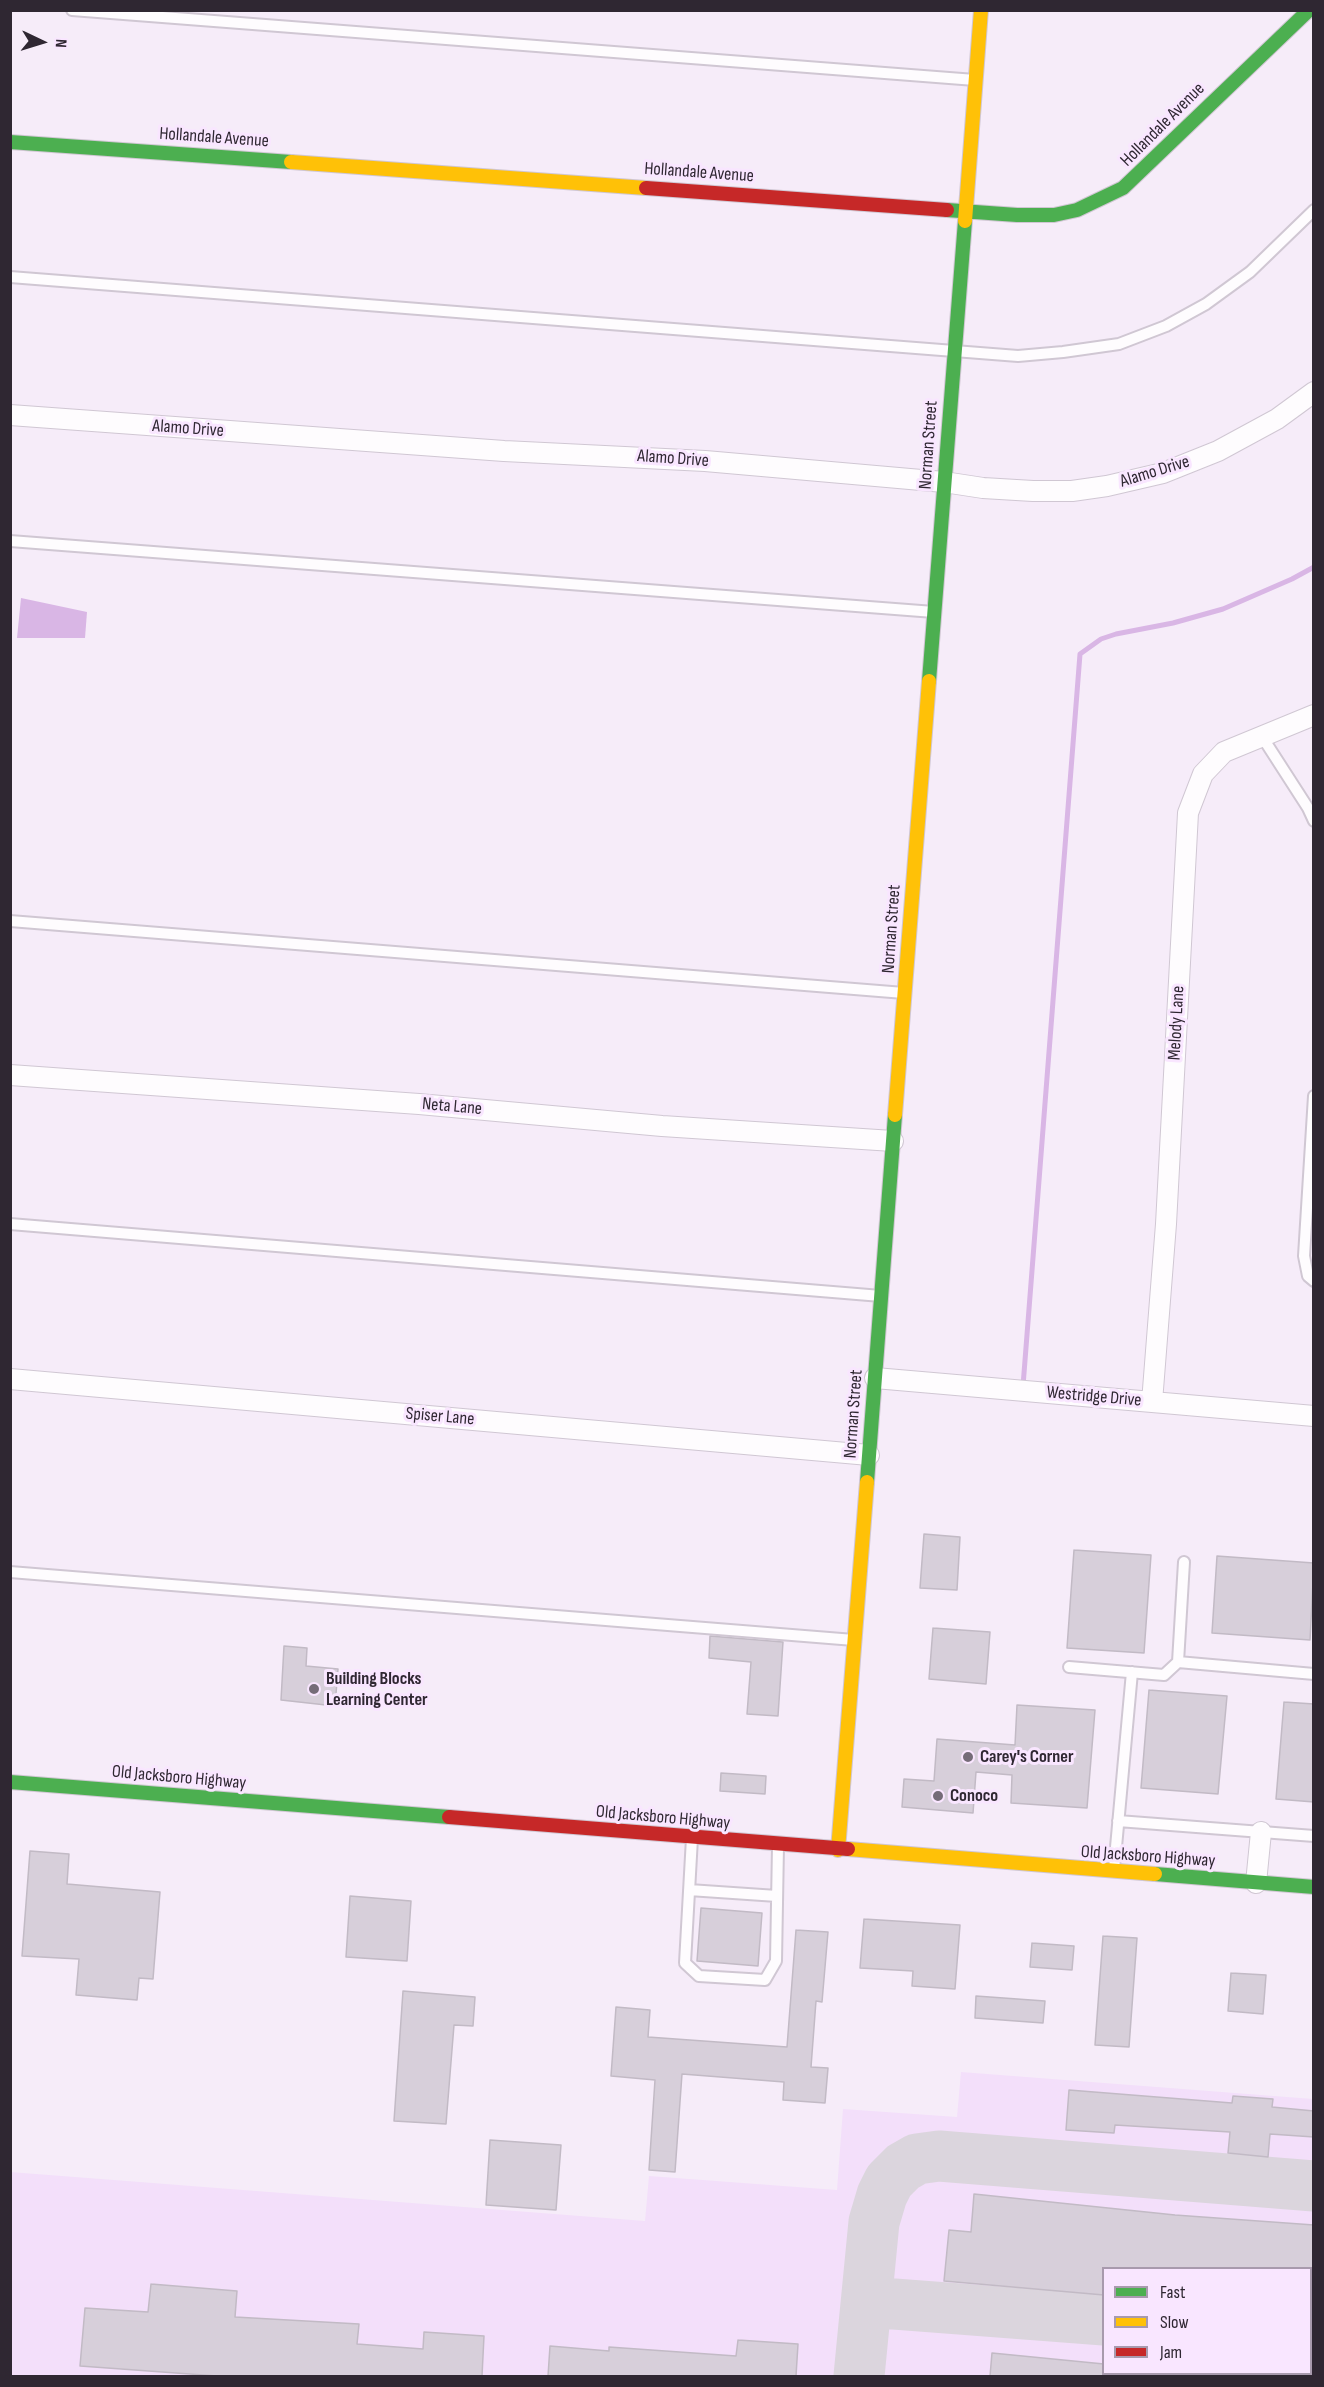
<!DOCTYPE html>
<html>
<head>
<meta charset="utf-8">
<style>
	body { margin:0 }
	#map { position:relative; width:1324px; height:2387px; overflow:hidden; background:#f6ecf9; font-family:"Sofia Sans Condensed",sans-serif }
	canvas { display:block }
	.frame { position:absolute; inset:0; border:12px solid #2f2732; pointer-events:none }
	.legend { position:absolute; left:1102px; top:2267px; width:210px; height:108px; box-sizing:border-box; background:#f9e6ff; border:2px solid #a89aad; margin:0; padding:8px 10px; list-style:none; font-size:18px; color:#2f2732 }
	.legend li { display:flex; align-items:center; gap:12px; height:30px }
	.legend b { width:30px; border:2px solid #a89aad }
	.north { position:absolute; left:12px; top:12px; width:60px; height:60px; -webkit-text-stroke:4px #f9e6ff; paint-order:stroke; rotate:94deg; font-size:16px; font-weight:700; line-height:24px; text-align:center; color:#2f2732 }
	.north::after { content:''; display:block; margin:auto; width:21px; height:27px; background:#2f2732; clip-path:polygon(50% 0,100% 100%,50% 72%,0 100%) }
</style>
</head>
<body>
<div id="map">
<canvas width="1324" height="2387"></canvas>
<div class="frame"></div>
<ul class="legend">
<li><b style="height:8px;background:#4caf50"></b>Fast</li>
<li><b style="height:8px;background:#ffc107"></b>Slow</li>
<li><b style="height:8px;background:#c62828"></b>Jam</li>
</ul>
<div class="north">N</div>
</div>
<script>
const c = document.querySelector('canvas').getContext('2d');
c.lineJoin = 'round';
function fill(path, color) { c.fillStyle = color; c.fill(path, 'evenodd'); }
const toPath = rows => new Path2D(rows.map(r => 'M' + r).join(''));
function strokePath(path, color, width, dash) { c.strokeStyle = color; c.lineWidth = width; c.lineCap = dash ? 'butt' : 'round'; c.setLineDash(dash || []); c.stroke(path); }
function label(font, color, halo, rows, align = 'center') {
  c.font = font + ' "Sofia Sans Condensed",sans-serif'; c.lineWidth = 6; c.setLineDash([]); c.textBaseline = 'middle'; c.strokeStyle = halo; c.fillStyle = color; for (const [text, x, y, turn = 0] of rows) {
    c.save(); c.translate(x, y); c.rotate((+turn || 0) * Math.PI / 180); c.textAlign = isNaN(turn) ? turn : align; if (halo) c.strokeText(text, 0, 0); c.fillText(text, 0, 0); c.restore();
  }
}
fill(toPath([
	[961,2072,1313,2099,1313,2376,11,2376,10,2172,645,2221,649,2176,837,2190,843,2109,957,2117],
	[1104,2268,1310,2268,1310,2374,1104,2374]
]), '#f3dffa');
fill(toPath([
	[21,598,87,612,85,638,17,638]
]), '#d9b6e5');
strokePath(toPath([
	[1023,1386,1080,654,1101,639,1116,634,1173,623,1223,609,1292,579,1314,567]
]), '#d9b6e5', 5);
strokePath(toPath([
	[868,2302,1104,2320],
	[1310,2335,1314,2335],
	[859,2376,874,2222,882,2195,889,2181,903,2167,917,2159,939,2156,1314,2186]
]), '#dbd5dd', 51);
const building = toPath([
	[924,1534,960,1537,957,1590,920,1588,924,1534],
	[1074,1550,1151,1555,1144,1653,1067,1648,1074,1550],
	[1217,1556,1314,1563,1310,1640,1212,1633,1217,1556],
	[933,1628,990,1632,986,1684,929,1679,933,1628],
	[710,1636,783,1642,778,1716,747,1714,751,1662,709,1658,710,1636],
	[284,1646,307,1648,306,1666,338,1669,335,1706,281,1700,284,1646],
	[1149,1690,1227,1696,1218,1794,1141,1788,1149,1690],
	[1284,1702,1314,1704,1314,1802,1276,1799,1284,1702],
	[1017,1705,1095,1710,1087,1808,1011,1803,1012,1775,976,1772,973,1813,902,1807,904,1779,934,1781,937,1739,1015,1745,1017,1705],
	[721,1773,766,1776,765,1794,720,1791,721,1773],
	[30,1851,69,1854,67,1884,160,1892,153,1979,139,1978,137,2000,76,1995,79,1959,22,1956,30,1851],
	[350,1896,411,1901,407,1961,346,1957,350,1896],
	[701,1908,762,1913,758,1966,697,1961,701,1908],
	[864,1919,960,1925,955,1989,912,1986,913,1971,860,1968,864,1919],
	[796,1930,828,1932,822,2002,816,2001,811,2067,828,2068,825,2103,783,2100,784,2082,682,2074,675,2172,649,2170,655,2080,611,2076,616,2007,650,2010,648,2037,787,2047,796,1930],
	[1103,1936,1137,1938,1129,2047,1095,2045,1103,1936],
	[1032,1943,1074,1946,1072,1970,1030,1967,1032,1943],
	[1231,1973,1266,1975,1263,2014,1228,2011,1231,1973],
	[403,1991,475,1997,473,2026,454,2025,446,2124,394,2121,403,1991],
	[976,1996,1045,2001,1043,2023,975,2018,976,1996],
	[1069,2090,1232,2103,1233,2096,1273,2099,1272,2107,1314,2111,1314,2137,1270,2134,1268,2157,1228,2153,1230,2132,1115,2125,1114,2133,1066,2130,1069,2090],
	[490,2140,561,2145,556,2210,486,2205,490,2140],
	[974,2194,1175,2215,1314,2225,1314,2268,1104,2268,1104,2295,944,2281,949,2230,971,2232,974,2194],
	[151,2284,237,2291,235,2317,359,2324,357,2344,423,2349,424,2332,484,2336,482,2376,217,2376,80,2366,85,2308,148,2312,151,2284],
	[738,2340,798,2344,796,2376,548,2376,550,2346,609,2351,609,2347,736,2356,738,2340],
	[992,2353,1104,2364,1104,2373,1121,2373,1121,2376,990,2376,992,2353]
]);
fill(building, '#d7cfda');
strokePath(building, '#c2bac5', 1.5);
const lane = toPath([
	[72,10,975,80],
	[10,277,1018,356,1063,352,1119,344,1166,326,1206,304,1250,272,1314,210],
	[10,541,934,612],
	[1261,735,1308,808,1314,821],
	[10,921,904,993],
	[1314,1096,1304,1256,1308,1276,1314,1281],
	[10,1224,881,1296],
	[10,1572,854,1640],
	[1178,1662,1184,1562],
	[1069,1667,1164,1675,1178,1662,1314,1674],
	[1118,1821,1314,1836],
	[692,1838,685,1963,699,1976,765,1980,776,1961,778,1846],
	[1114,1869,1132,1672],
	[689,1890,777,1896]
]);
const street = toPath([
	[10,415,504,451,705,461,944,482,983,488,1033,491,1072,491,1107,486,1163,473,1218,451,1277,419,1314,392],
	[10,1075,419,1104,662,1126,893,1141],
	[875,1378,1314,1416],
	[10,1379,869,1455],
	[1152,1402,1166,1224,1188,813,1203,774,1224,752,1314,715],
	[1256,1883,1261,1832]
]);
const fast = toPath([
	[10,142,291,162],
	[947,210,1017,215,1054,215,1077,210,1123,188,1309,10],
	[929,681,965,221],
	[867,1482,895,1115],
	[10,1782,449,1817],
	[1155,1874,1314,1887]
]);
const slow = toPath([
	[291,162,646,188],
	[965,221,981,10],
	[895,1115,929,681],
	[848,1849,1155,1874],
	[838,1850,867,1482]
]);
const jam = toPath([
	[646,188,947,210],
	[449,1817,848,1849]
]);
strokePath(lane, '#d0c7d3', 14);
strokePath(street, '#d0c7d3', 22);
strokePath(fast, '#d0c7d3', 16);
strokePath(slow, '#d0c7d3', 16);
strokePath(jam, '#d0c7d3', 16);
strokePath(lane, '#fefcfe', 10);
strokePath(street, '#fefcfe', 20);
strokePath(fast, '#4caf50', 14);
strokePath(slow, '#ffc107', 14);
strokePath(jam, '#c62828', 14);
for (const [x, y, r, color] of [
	[314,1689,6,"#756c78"],
	[968,1757,6,"#756c78"],
	[938,1796,6,"#756c78"]
]) { const dot = new Path2D(); dot.arc(x, y, r, 0, 2 * Math.PI); c.fillStyle = color; c.fill(dot); strokePath(dot, '#f9e6ff', 2); }
label('18px', '#2f2732', '#f9e6ff', [
	["Hollandale Avenue",1163,125,-45],
	["Hollandale Avenue",214,138,4],
	["Hollandale Avenue",699,173,4],
	["Alamo Drive",188,429,4],
	["Norman Street",929,445,-86],
	["Alamo Drive",673,459,4],
	["Alamo Drive",1155,472,-17],
	["Norman Street",892,929,-86],
	["Melody Lane",1177,1023,-87],
	["Neta Lane",452,1107,5],
	["Westridge Drive",1094,1397,5],
	["Norman Street",854,1414,-86],
	["Spiser Lane",440,1417,5],
	["Old Jacksboro Highway",179,1778,5],
	["Old Jacksboro Highway",663,1818,5],
	["Old Jacksboro Highway",1148,1857,4]
]);
label('bold 18px', '#2f2732', '#f9e6ff', [
	["Building Blocks",326,1679],
	["Learning Center",326,1700],
	["Carey's Corner",980,1757],
	["Conoco",950,1796]
], 'left');
</script>
</body>
</html>
